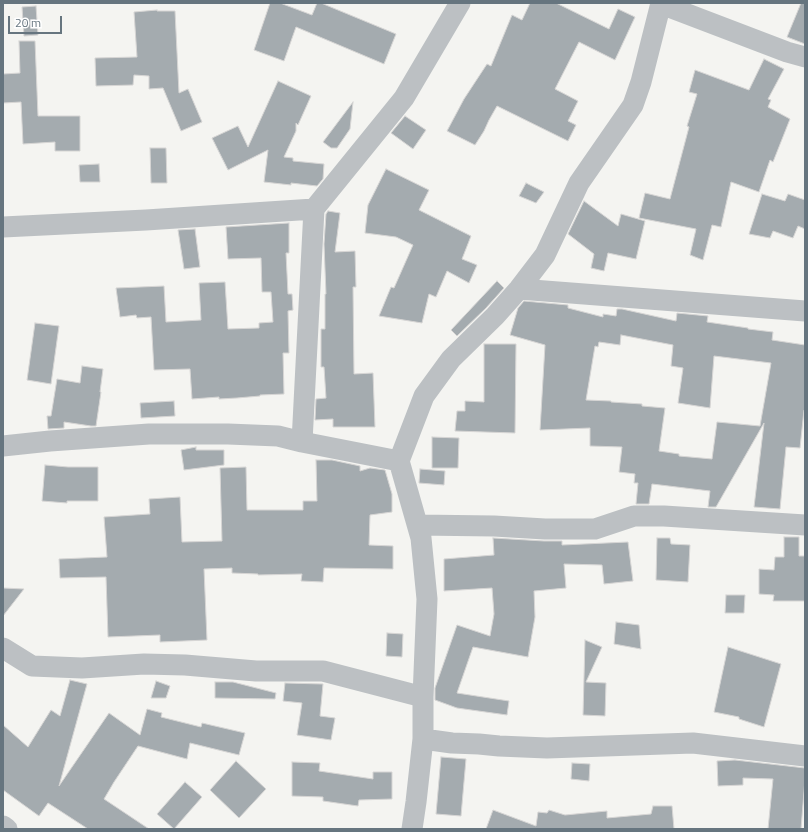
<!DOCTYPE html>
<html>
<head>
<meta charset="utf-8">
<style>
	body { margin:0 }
	#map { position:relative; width:808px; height:832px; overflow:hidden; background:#f4f4f1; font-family:"Titillium Web",sans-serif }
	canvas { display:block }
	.frame { position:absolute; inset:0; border:4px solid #66757f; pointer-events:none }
	.scale { position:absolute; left:8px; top:16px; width:54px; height:18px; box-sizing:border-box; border:2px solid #66757f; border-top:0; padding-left:5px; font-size:12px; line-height:14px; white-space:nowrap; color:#66757f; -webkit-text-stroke:3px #fff; paint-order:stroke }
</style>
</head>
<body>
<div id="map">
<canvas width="808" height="832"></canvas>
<div class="frame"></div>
<div class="scale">20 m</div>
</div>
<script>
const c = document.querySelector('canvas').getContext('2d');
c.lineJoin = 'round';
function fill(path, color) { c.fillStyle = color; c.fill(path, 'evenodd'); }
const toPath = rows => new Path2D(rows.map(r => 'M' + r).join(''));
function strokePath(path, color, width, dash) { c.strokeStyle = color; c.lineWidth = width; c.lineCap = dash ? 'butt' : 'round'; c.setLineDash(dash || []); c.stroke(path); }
const building = toPath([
	[270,3,280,3,312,15,317,3,321,3,396,34,384,64,296,27,284,61,254,50,270,3],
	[530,3,556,3,609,29,618,9,635,17,615,60,579,42,555,89,578,101,568,121,576,125,568,141,497,106,489,120,484,131,475,145,447,131,464,99,487,64,491,66,512,15,522,20,530,3],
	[801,3,805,3,805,44,787,37,801,3],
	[36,6,38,35,24,36,22,7,36,6],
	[157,10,157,11,175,11,179,93,188,89,202,122,181,131,163,88,149,89,149,76,134,75,133,85,96,86,95,58,137,57,134,12,157,10],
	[19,41,35,41,38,116,80,116,80,151,55,151,55,142,23,144,21,102,3,103,3,74,20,73,19,41],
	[764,59,784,69,768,99,771,100,768,107,790,119,773,162,770,160,759,192,731,182,721,227,712,225,703,260,690,255,696,229,639,218,645,193,670,199,689,127,687,126,697,94,689,92,695,70,749,90,764,59],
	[278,81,311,96,298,125,296,123,296,131,284,157,293,158,293,161,324,164,323,179,317,186,291,183,291,185,264,182,268,150,228,170,212,138,238,126,248,147,278,81],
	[353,102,350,129,337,148,331,148,323,142,353,102],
	[405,116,426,130,413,149,391,133,405,116],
	[150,148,166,148,167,183,151,183,150,148],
	[99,164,100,182,80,182,79,165,99,164],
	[386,169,429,190,419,210,471,236,462,259,477,265,469,283,447,271,436,297,429,294,422,323,379,316,391,287,394,288,413,245,396,237,365,233,368,205,386,169],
	[526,183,544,192,536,203,519,196,526,183],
	[762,194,785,201,788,194,805,200,805,229,798,226,793,238,773,231,770,238,749,234,762,194],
	[584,201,618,226,621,214,645,221,636,259,608,253,604,271,591,268,594,254,568,234,584,201],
	[328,211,340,213,335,252,355,251,356,287,353,287,354,374,373,373,375,427,333,427,333,419,315,420,316,399,326,398,324,367,321,367,321,329,325,329,325,294,326,294,324,244,326,214,328,211],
	[289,223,289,253,286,253,288,294,292,294,293,310,288,311,289,353,283,353,284,394,260,395,260,396,237,398,219,399,219,397,192,399,190,369,154,370,151,317,137,318,136,315,120,317,116,288,164,286,166,322,201,320,199,283,225,282,228,329,259,328,259,323,273,322,271,292,262,292,261,258,228,259,226,227,289,223],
	[195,229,200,267,184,269,178,230,195,229],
	[497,281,504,288,486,308,457,336,451,330,497,281],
	[524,301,568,305,568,308,603,317,603,314,616,316,617,309,622,309,676,321,677,313,708,316,707,322,748,328,748,329,773,332,772,340,805,345,805,410,804,410,800,448,786,447,780,509,754,507,764,423,716,507,708,507,710,491,652,484,649,504,636,504,638,483,634,483,635,474,619,472,622,447,590,446,590,428,540,430,545,345,510,335,518,308,524,301],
	[621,335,673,345,671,366,683,368,678,403,710,408,714,356,771,363,760,426,717,422,712,459,679,456,679,454,659,451,665,408,642,406,642,404,611,402,611,401,586,400,595,346,598,347,599,342,620,345,621,335],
	[35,323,59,326,51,384,27,380,35,323],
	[484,344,516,344,515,433,455,431,457,411,465,411,465,401,484,402,484,344],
	[82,366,103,369,100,392,101,392,96,426,91,426,64,422,64,428,48,429,47,416,51,416,57,379,80,383,82,366],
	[174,401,175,416,141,418,140,403,174,401],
	[432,437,459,438,458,468,432,468,432,437],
	[196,447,196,450,224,450,224,465,184,470,181,450,196,447],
	[316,460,332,460,360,466,360,471,370,468,385,470,392,494,392,512,370,515,369,545,393,546,393,569,324,568,323,582,301,581,302,574,258,575,258,574,232,573,232,568,204,569,207,640,160,642,160,635,108,637,106,577,60,578,59,559,107,557,104,517,150,514,149,499,180,497,182,542,222,541,220,468,246,467,247,510,303,510,303,501,317,501,316,460],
	[45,465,68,467,98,467,98,501,67,501,67,503,42,501,45,465],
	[420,469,445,471,444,485,419,483,420,469],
	[784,537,799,537,799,556,805,556,805,601,773,601,774,595,759,594,759,569,774,570,775,557,784,557,784,537],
	[493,538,544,541,562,541,562,545,628,542,633,581,604,584,602,565,564,564,566,588,534,591,535,617,528,657,473,647,457,693,509,701,507,715,457,708,435,700,435,688,457,625,490,636,494,614,492,588,444,591,444,559,494,555,493,538],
	[657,538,670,538,671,544,690,545,688,582,656,580,657,538],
	[3,588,24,589,3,616,3,588],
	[726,595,745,595,744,613,725,613,726,595],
	[616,622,639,625,641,649,614,644,616,622],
	[387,633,403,634,402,657,386,656,387,633],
	[585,640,602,647,586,682,606,683,605,716,583,715,585,640],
	[728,647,781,664,764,727,739,719,739,717,714,712,728,647],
	[70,680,87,684,59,786,109,713,140,735,147,709,162,713,161,717,201,727,202,723,245,733,239,755,190,743,187,759,138,746,114,782,104,799,149,829,88,829,48,803,39,816,3,790,3,725,28,747,51,710,60,716,70,680],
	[156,681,170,686,166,698,151,698,156,681],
	[215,682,233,682,276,693,275,699,215,698,215,682],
	[285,683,323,684,320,716,335,718,331,740,297,735,302,703,283,701,285,683],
	[441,757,466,759,461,816,436,814,441,757],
	[735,760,805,768,805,779,801,829,768,829,773,779,743,778,743,785,718,786,717,761,735,760],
	[236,761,266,789,239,818,210,790,236,761],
	[292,762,320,763,319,771,373,779,373,772,392,772,392,799,359,800,358,806,323,801,323,797,292,796,292,762],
	[572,763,590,764,589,781,571,779,572,763],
	[185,782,202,797,174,829,157,814,185,782],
	[653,806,672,806,674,829,486,829,493,810,536,826,538,812,547,813,549,810,565,815,607,811,607,818,651,814,653,806]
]);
fill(building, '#a4abaf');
strokePath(building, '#d6d5d4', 1);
strokePath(toPath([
	[661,4,787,52,805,57],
	[3,227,146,220,314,209],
	[519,289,805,311],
	[302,442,314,209,404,98,460,3],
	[3,446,50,441,149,434,228,434,278,436,302,442,399,461],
	[418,525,494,526,545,529,595,529,634,516,664,516,805,525],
	[3,648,32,666,82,668,144,664,185,665,256,671,323,671,423,697],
	[423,739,452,743,479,744,499,746,547,748,693,743,805,756],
	[3,826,7,829],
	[412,829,416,802,423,739,423,697,427,599,421,538,399,461,424,396,451,359,495,316,519,289,545,255,579,183,633,105,641,82,661,3]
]), '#bcc0c3', 21);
</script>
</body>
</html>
